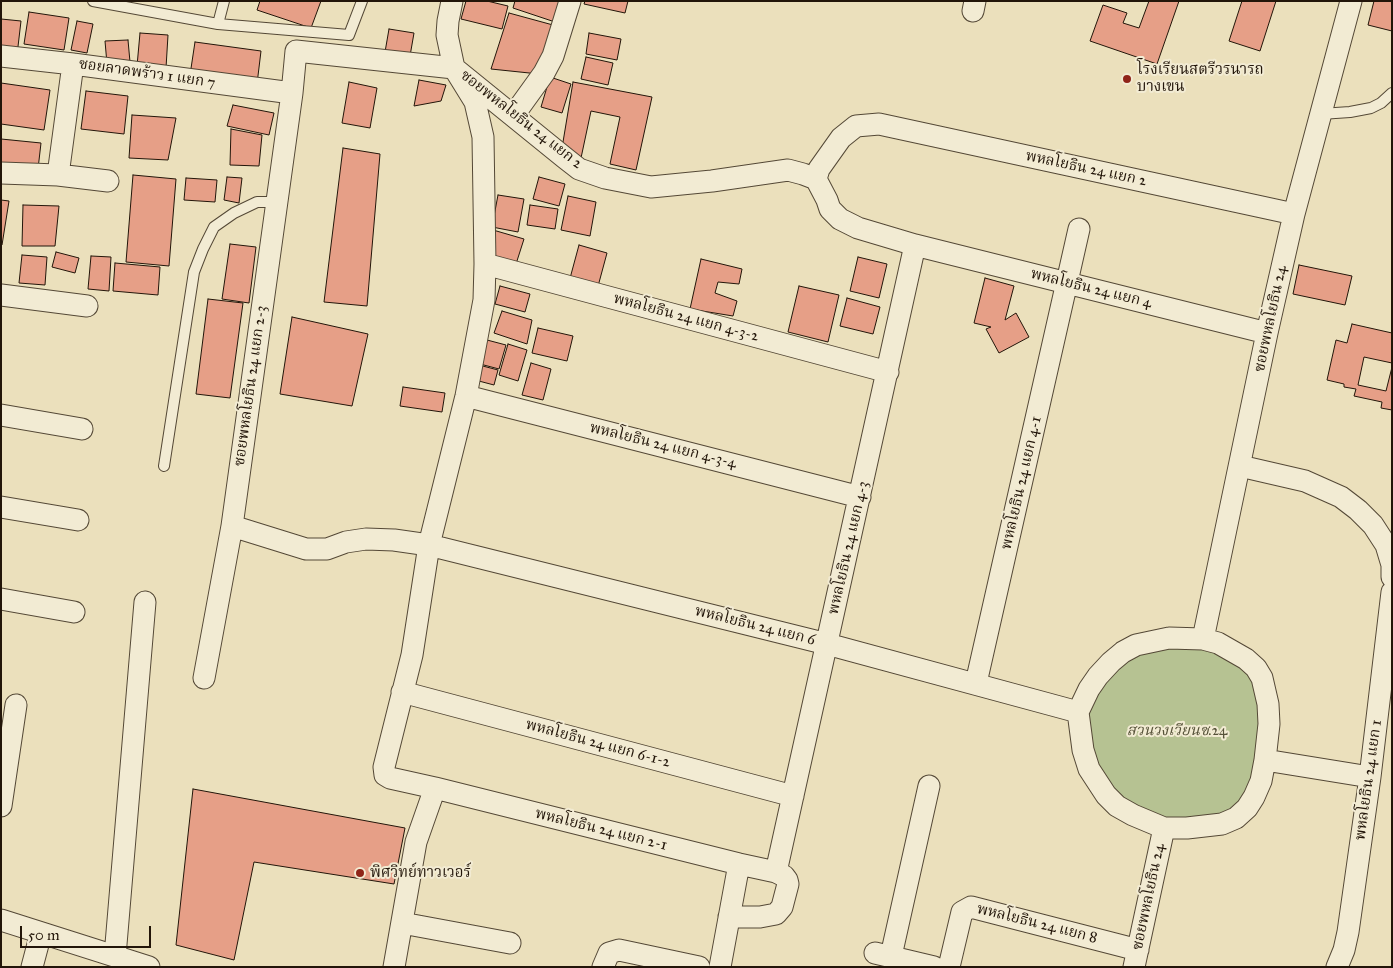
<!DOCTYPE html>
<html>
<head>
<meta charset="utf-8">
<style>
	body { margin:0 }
	#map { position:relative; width:1393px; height:968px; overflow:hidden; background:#ebe0bc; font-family:"IM FELL Great Primer",serif }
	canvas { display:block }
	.frame { position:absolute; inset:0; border:2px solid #221509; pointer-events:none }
	.scale { position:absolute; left:20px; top:926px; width:131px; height:22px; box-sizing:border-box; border:2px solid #221509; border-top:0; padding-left:6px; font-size:15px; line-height:18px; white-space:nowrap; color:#221509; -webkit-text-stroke:4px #f2ebd3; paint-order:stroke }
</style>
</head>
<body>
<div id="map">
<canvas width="1393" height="968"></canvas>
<div class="frame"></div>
<div class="scale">50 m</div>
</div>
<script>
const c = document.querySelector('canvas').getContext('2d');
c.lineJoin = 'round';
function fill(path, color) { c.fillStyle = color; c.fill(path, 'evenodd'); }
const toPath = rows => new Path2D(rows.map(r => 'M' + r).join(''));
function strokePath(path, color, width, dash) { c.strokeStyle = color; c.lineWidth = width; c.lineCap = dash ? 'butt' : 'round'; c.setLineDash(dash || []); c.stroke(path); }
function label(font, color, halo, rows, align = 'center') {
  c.font = font + ' "IM FELL Great Primer","Noto Serif Thai",serif'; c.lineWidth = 4; c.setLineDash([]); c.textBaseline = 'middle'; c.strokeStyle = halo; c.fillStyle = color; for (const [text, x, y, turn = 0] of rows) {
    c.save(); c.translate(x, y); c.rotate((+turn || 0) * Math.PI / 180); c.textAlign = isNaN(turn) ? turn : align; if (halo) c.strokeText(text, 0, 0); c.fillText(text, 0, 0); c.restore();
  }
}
fill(toPath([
	[1203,639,1246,659,1265,690,1263,770,1222,824,1133,815,1094,777,1079,728,1119,656]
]), '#b6c292');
const building = toPath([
	[260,1,321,1,311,28,257,10,260,1],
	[466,1,487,1,508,6,502,29,461,19,466,1],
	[515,1,566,1,558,23,513,8,515,1],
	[585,1,628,1,625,13,584,4,585,1],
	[1149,1,1179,1,1157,64,1090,41,1103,5,1127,13,1123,23,1139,28,1149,1],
	[1242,1,1276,1,1260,51,1229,41,1242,1],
	[1374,1,1392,1,1392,31,1368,25,1374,1],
	[29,12,69,18,64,50,24,44,29,12],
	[509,13,553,25,539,74,491,69,509,13],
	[1,19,21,21,17,55,1,53,1,19],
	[77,21,93,24,87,53,71,50,77,21],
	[389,29,414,33,410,56,385,52,389,29],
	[140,33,168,35,166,68,137,66,140,33],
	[589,33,621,39,617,60,586,54,589,33],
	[128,40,130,62,107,64,105,41,128,40],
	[195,42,261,51,257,84,190,75,195,42],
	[586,57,613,63,608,85,581,79,586,57],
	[550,77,571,84,562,113,541,107,550,77],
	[419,80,446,85,441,101,414,106,419,80],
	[349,82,377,88,370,128,342,123,349,82],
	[573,82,652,97,636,170,610,164,620,117,591,111,581,158,561,154,573,82],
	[1,83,50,90,44,130,1,124,1,83],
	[86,91,128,96,124,134,81,129,86,91],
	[233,105,274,113,269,135,227,126,233,105],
	[132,115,176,118,168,160,129,158,132,115],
	[231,129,262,135,259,166,230,165,231,129],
	[1,139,41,143,38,169,1,165,1,139],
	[343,148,380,154,367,306,324,302,343,148],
	[133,175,176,179,169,266,126,262,133,175],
	[227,177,242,178,239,203,224,200,227,177],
	[539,177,565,184,559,206,533,199,539,177],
	[186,178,217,180,215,202,184,200,186,178],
	[498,195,524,199,518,232,492,227,498,195],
	[568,196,596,202,590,236,561,230,568,196],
	[1,200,9,201,2,245,1,245,1,200],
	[23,205,59,206,55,246,22,246,23,205],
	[530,205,558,209,555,229,527,225,530,205],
	[493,230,524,239,516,264,486,256,493,230],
	[230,244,256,247,249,303,222,299,230,244],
	[579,245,607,253,597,290,569,282,579,245],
	[56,252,79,258,75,273,52,267,56,252],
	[22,255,47,257,45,285,19,283,22,255],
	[91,256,111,257,109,291,88,289,91,256],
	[858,257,887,264,879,298,850,291,858,257],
	[701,259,742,269,739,284,718,282,715,293,737,301,733,316,690,309,701,259],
	[115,263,160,267,158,295,113,291,115,263],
	[1299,265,1352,276,1345,305,1293,294,1299,265],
	[985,278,1014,286,1005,320,1016,313,1029,337,999,353,986,329,991,327,974,323,985,278],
	[500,286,530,294,525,312,495,304,500,286],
	[799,286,839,295,828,342,788,332,799,286],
	[847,298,880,307,873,334,840,326,847,298],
	[208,299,243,303,230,398,196,394,208,299],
	[502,311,532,320,527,344,494,333,502,311],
	[292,317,368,334,352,406,280,394,292,317],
	[1352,324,1392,333,1392,363,1364,357,1358,385,1386,391,1392,367,1392,410,1381,408,1382,402,1354,396,1356,389,1344,387,1344,384,1327,380,1336,340,1347,343,1352,324],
	[538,328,573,336,567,361,532,353,538,328],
	[487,340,506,345,499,369,480,364,487,340],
	[508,344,527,350,518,381,499,375,508,344],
	[531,363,551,369,543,400,522,395,531,363],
	[479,365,498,370,494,385,475,380,479,365],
	[403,387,445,393,442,412,400,406,403,387],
	[193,789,405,828,394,884,254,862,234,960,176,945,193,789]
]);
fill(building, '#e69f87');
strokePath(building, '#221509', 1);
const lane = toPath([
	[93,1,218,24,349,35,362,1],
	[218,24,224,1],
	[1321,114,1350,112,1371,108,1381,103,1392,93],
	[164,466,194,272,203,249,214,227,234,213,257,202,277,202]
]);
const street = toPath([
	[452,1,448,21,447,35,454,68,475,102,483,137,485,264,484,300,466,396,429,545,412,655,384,767,385,775,390,778,435,788,739,864,776,872,915,245],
	[973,11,975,1],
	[1,56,73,64,292,93],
	[513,116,544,73,553,56,570,1],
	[1,173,58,175,108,181],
	[58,175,73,64],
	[816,179,819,169,841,138,856,126,879,124,1294,214],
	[816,179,827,200,830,209,840,219,858,228,915,245,1267,333],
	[485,264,888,372],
	[1,295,87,306],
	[466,396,860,497],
	[1,415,82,429],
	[1240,466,1305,481,1341,497,1358,510,1373,525,1386,545,1392,565,1392,577],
	[1,507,78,520],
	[232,526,306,549,327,549,346,542,366,539,394,540,429,545,827,644,1078,712],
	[1,599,74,612],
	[1169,638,1203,639,1218,643,1246,659,1256,668,1262,678,1268,704,1269,724,1265,760,1261,781,1254,797,1247,808,1236,818,1222,824,1187,828,1164,828,1133,815,1117,806,1106,795,1089,769,1083,750,1078,712,1089,689,1098,676,1111,662,1123,652,1136,645,1169,638],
	[1203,639,1267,333,1294,214,1351,1],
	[204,678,232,526,292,93,296,51,454,68,565,158,579,169,605,178,651,187,712,181,788,170,803,174,816,179],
	[976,683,1079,229],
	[402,692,793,796],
	[1265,760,1370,777],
	[1,806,16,705],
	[729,917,760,917,776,914,782,907,788,884,787,880,784,876,776,872],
	[1,920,149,967],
	[402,923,510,943],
	[875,953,934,967],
	[115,956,145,602],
	[891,956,929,786],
	[32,967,41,933],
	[394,967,416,842,435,788],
	[603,967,609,953,619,950,699,967],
	[720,967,739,864],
	[949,967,962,912,971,907,1138,950],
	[1134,967,1164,828],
	[1337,967,1344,950,1348,932,1370,777,1392,592]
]);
strokePath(lane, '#544836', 12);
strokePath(street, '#544836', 23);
strokePath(lane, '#f2ebd3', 10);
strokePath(street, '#f2ebd3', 21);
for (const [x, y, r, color] of [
	[1127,79,5,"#8f2418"],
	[360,873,5,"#8f2418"]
]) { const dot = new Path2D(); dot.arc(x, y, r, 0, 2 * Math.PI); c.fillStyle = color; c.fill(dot); strokePath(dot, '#f2ebd3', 2); }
label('15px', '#221509', '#f2ebd3', [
	["โรงเรียนสตรีวรนารถ",1137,70],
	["บางเขน",1137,87],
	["พิศวิทย์ทาวเวอร์",370,873]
], 'left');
label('15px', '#221509', '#f2ebd3', [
	["ซอยลาดพร้าว 1 แยก 7",147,74,8],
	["ซอยพหลโยธิน 24 แยก 2",521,120,38],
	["พหลโยธิน 24 แยก 2",1086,169,12],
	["พหลโยธิน 24 แยก 4",1091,289,14],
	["พหลโยธิน 24 แยก 4-3-2",686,318,15],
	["ซอยพหลโยธิน 24",1271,319,-78],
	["ซอยพหลโยธิน 24 แยก 2-3",251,386,-82],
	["พหลโยธิน 24 แยก 4-3-4",663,446,14],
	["พหลโยธิน 24 แยก 4-1",1022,483,-77],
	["พหลโยธิน 24 แยก 4-3",849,548,-77],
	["พหลโยธิน 24 แยก 6",755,626,14],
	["พหลโยธิน 24 แยก 6-1-2",598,744,15],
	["พหลโยธิน 24 แยก 1",1369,780,-82],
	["พหลโยธิน 24 แยก 2-1",601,830,14],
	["ซอยพหลโยธิน 24",1149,897,-78],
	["พหลโยธิน 24 แยก 8",1037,924,14]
]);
label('italic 15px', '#565239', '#f2ebd3', [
	["สวนวงเวียนซ.24",1177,731]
]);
</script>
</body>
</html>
